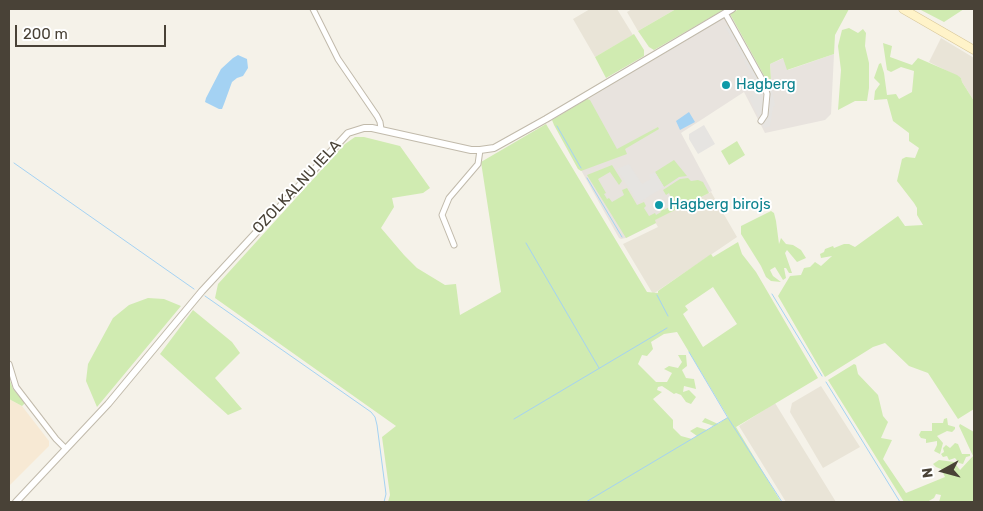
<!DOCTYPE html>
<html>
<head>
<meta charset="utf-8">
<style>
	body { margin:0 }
	#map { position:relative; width:983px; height:511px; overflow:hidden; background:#f5f2e9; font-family:Rubik,sans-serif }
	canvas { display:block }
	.frame { position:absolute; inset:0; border:10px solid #494237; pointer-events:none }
	.north { position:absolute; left:918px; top:446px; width:50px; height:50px; -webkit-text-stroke:4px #fff; paint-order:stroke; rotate:263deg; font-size:14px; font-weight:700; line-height:20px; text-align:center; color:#494237 }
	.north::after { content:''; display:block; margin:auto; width:18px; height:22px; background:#494237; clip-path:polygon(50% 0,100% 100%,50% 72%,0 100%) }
	.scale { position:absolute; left:15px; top:25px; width:151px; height:22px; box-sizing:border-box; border:2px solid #494237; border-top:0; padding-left:6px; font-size:15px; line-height:18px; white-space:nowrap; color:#494237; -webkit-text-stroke:4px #fff; paint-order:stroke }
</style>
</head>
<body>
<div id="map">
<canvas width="983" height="511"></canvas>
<div class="frame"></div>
<div class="north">N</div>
<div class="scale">200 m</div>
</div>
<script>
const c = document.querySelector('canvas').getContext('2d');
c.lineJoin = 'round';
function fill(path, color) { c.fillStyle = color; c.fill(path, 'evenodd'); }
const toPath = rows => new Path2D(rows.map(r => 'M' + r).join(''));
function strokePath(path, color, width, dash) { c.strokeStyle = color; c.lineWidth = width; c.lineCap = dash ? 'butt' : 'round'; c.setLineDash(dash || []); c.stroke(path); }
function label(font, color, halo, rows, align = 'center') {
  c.font = font + ' Rubik,sans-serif'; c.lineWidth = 4; c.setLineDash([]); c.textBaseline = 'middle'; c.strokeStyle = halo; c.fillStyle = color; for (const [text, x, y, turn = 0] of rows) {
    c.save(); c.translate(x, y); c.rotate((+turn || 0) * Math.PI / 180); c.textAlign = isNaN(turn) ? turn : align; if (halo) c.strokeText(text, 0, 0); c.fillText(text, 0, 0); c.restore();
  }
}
fill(toPath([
	[590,9,617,9,633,35,595,57,573,19],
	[632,9,676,9,638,31,627,12],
	[941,38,974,58,974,101,962,82,961,78,929,62],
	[711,192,737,237,653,294,623,244,658,227,654,220],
	[821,386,860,447,823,468,790,412,792,403],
	[775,403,836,502,786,502,739,426]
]), '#e9e4d7');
fill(toPath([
	[9,399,22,406,49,441,49,446,9,486]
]), '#f7e9d4');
fill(toPath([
	[730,14,767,81,771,80,770,64,784,58,788,70,834,54,831,114,825,120,765,133,744,92,681,133,712,191,655,220,656,223,626,238,621,239,619,238,553,120]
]), '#e8e3de');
fill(toPath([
	[676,9,725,9,654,50,649,47,638,31],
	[739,9,849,9,835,35,834,54,787,70,783,58,770,64,771,80,767,81,730,14],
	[919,9,964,9,944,22],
	[849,28,858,33,863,29,866,33,865,46,869,63,869,88,867,101,855,101,838,110,841,70,838,46,842,30],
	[634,34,644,50,644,56,606,78,595,57],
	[883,43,892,46,890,57,912,65,918,58,957,75,961,78,962,82,974,101,974,409,958,419,928,373,909,366,885,343,873,347,825,377,778,296,790,276,801,275,804,268,810,267,815,262,821,266,832,256,821,258,820,254,824,252,825,249,833,246,834,248,844,244,849,244,855,247,898,216,905,226,923,225,917,215,917,208,914,203,897,181,902,159,906,157,915,158,919,148,909,141,909,133,893,121,887,99,874,100,875,91,880,84,874,78,879,64,881,63,884,73,887,95,896,94,899,99,912,92,914,71,901,67,891,72,887,70],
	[587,99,590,100,617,149,658,127,659,129,625,149,627,154,581,171,578,169,554,125,552,120],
	[546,124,647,292,658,293,658,291,711,254,713,257,738,242,742,254,756,272,818,378,736,427,781,502,388,502,390,495,382,437,396,426,215,298,218,284,345,144,355,137,364,137,400,146,430,188,423,193,392,198,394,207,381,228,404,255,417,268,445,285,456,284,460,315,501,292,481,162],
	[713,287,737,324,703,347,683,314,688,310,685,306],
	[677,332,728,417,718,424,705,418,702,422,714,426,707,430,697,427,690,431,697,436,692,439,681,436,673,428,673,420,653,399,662,392,657,390,658,387,662,386,674,394,676,393,681,395,686,402,691,404,696,397,689,390,683,392,684,386,696,389,694,379,686,378,682,370,687,366,686,355,678,355,682,362,678,368,669,366,664,369,672,373,667,382,656,382,638,364,642,355,647,356,653,349,651,342,664,334],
	[737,141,745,155,729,165,721,151],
	[674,160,687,176,679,177,664,187,655,172],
	[612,165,622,181,619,185,610,172,598,179,606,193,604,194,607,199,609,198,612,202,624,195,622,190,627,188,637,205,644,202,646,206,644,208,649,216,655,213,656,215,661,212,660,210,663,208,664,210,669,207,668,205,674,204,669,193,666,195,663,190,680,179,688,178,691,181,698,180,703,182,709,193,655,220,656,223,626,238,587,175],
	[771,211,774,213,776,221,779,244,781,238,786,244,793,245,801,250,806,258,797,262,787,250,785,253,792,273,789,273,786,268,784,268,786,278,783,280,775,267,770,270,773,276,781,282,771,281,766,277,761,266,741,234,741,226],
	[148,298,164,299,181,306,97,407,86,381,88,364,113,318,129,305],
	[193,310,232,342,240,353,215,378,242,409,228,415,160,354],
	[854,364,856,365,858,374,878,395,883,416,888,422,881,438,892,440,883,459,906,493,945,477,941,469,936,467,933,464,939,460,954,462,960,470,973,456,959,426,960,424,974,432,974,502,939,502,941,495,936,494,934,498,927,502,904,502,828,380],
	[9,378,13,389,25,403,22,406,9,399],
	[947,418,948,425,955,427,955,429,952,432,947,431,937,436,943,443,940,454,934,451,937,445,937,441,926,443,926,439,921,438,919,435,921,431,932,431,932,423,943,423,944,419],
	[955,443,958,444,962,454,970,454,970,456,966,457,963,464,959,463,955,458,949,460,947,456,943,457,941,454,944,452,943,448,946,445,950,448]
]), '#d0ebb1');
fill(toPath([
	[731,24,762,79,756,82,744,61,747,58,743,58,735,43,737,40,733,40,725,27],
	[771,83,775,106,773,107,770,126,764,128,749,98,753,96,751,91,760,85],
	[704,125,715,144,698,154,689,139,689,134],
	[629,164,642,184,651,179,649,175,655,172,664,187,638,203,617,169]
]), '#e6e4e1');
fill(toPath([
	[238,55,247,59,248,68,243,76,237,78,232,82,224,104,222,109,219,109,205,102,206,98,221,69,233,58],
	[689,112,695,122,680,130,676,121]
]), '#a4d2f3');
strokePath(toPath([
	[557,126,581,168],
	[14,163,194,289],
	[587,178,622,237],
	[526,243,599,368],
	[772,294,822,376],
	[657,295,668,316],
	[205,296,371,412,375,417,377,425,386,494,384,502],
	[689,352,728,418,782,502],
	[826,382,900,502],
	[514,419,667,328],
	[586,502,727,418]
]), '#a4d2f3', 1);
const minor = toPath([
	[313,9,338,59,377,116,380,122,381,129],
	[725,13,764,83,767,94,765,115,761,121],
	[454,245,442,215,449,198,478,164,480,150],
	[9,364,16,387,56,439,66,449]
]);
const tertiary = toPath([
	[16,502,108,404,202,291,348,133,364,128,372,128,471,150,480,150,494,148,546,119,732,9]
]);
const secondary = toPath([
	[903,9,974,50]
]);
strokePath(minor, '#c1baab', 7);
strokePath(tertiary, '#c1baab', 8);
strokePath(secondary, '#d7c698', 9);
strokePath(minor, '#fff', 5);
strokePath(tertiary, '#fff', 6);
strokePath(secondary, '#fff3c9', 8);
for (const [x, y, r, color] of [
	[726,85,5,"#0f9aa8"],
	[659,205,5,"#0f9aa8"]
]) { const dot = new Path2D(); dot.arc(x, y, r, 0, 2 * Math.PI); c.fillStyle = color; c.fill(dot); strokePath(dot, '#fff', 2); }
label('15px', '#0d838f', '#fff', [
	["Hagberg",736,85],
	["Hagberg birojs",669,205]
], 'left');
label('15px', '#494237', '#fff', [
	["OZOLKALNU IELA",297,187,-47]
]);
</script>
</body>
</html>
